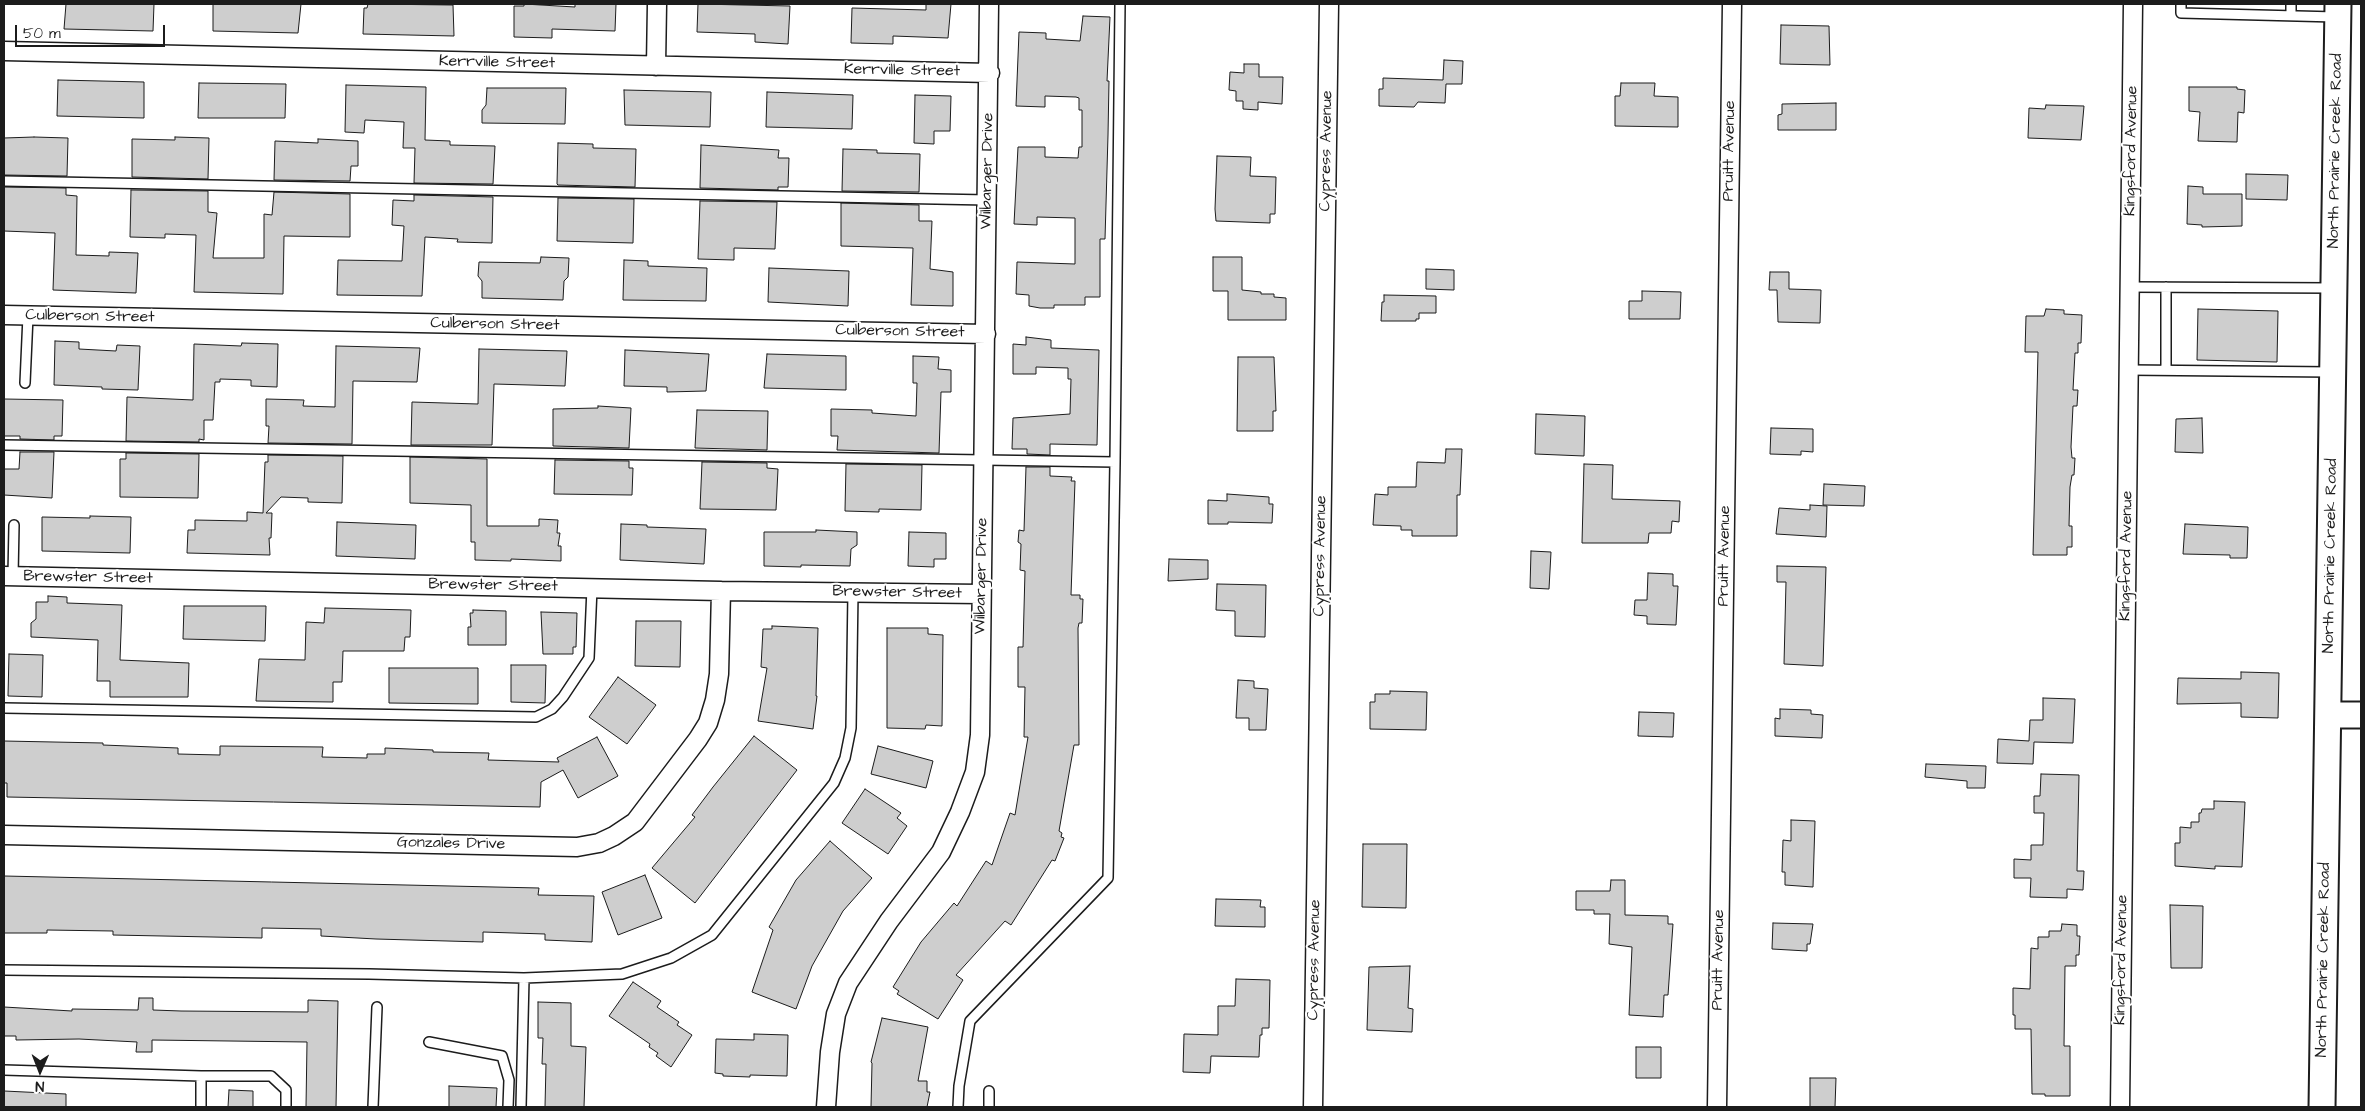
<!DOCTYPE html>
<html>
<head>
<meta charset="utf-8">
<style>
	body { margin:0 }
	#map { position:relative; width:2365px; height:1111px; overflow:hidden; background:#fff; font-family:"Architects Daughter",sans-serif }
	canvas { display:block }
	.frame { position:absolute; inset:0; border:5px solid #1c1c1c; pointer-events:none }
	.north { position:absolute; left:15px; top:1046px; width:50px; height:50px; -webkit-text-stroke:4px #fff; paint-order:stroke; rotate:181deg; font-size:14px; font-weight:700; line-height:20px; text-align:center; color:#1c1c1c }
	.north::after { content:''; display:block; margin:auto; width:18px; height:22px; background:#1c1c1c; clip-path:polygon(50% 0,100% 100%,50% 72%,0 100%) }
	.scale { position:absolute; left:15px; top:25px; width:150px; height:22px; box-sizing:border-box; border:2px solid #1c1c1c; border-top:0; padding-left:6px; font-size:15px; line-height:18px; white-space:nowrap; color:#1c1c1c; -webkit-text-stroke:4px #fff; paint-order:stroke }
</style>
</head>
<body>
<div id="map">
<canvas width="2365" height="1111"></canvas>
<div class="frame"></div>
<div class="north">N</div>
<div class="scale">50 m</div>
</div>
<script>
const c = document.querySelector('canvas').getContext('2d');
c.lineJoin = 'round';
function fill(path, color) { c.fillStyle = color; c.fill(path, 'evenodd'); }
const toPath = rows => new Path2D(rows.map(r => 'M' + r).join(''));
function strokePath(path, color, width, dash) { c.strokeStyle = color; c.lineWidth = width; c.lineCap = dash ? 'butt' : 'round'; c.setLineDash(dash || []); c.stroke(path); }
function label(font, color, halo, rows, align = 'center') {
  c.font = font + ' "Architects Daughter",sans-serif'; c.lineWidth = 4; c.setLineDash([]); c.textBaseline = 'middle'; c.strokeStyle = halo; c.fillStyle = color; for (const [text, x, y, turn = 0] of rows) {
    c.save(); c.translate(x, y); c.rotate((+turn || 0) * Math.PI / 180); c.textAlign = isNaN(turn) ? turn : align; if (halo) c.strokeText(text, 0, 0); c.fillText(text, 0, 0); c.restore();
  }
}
const building = toPath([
	[66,4,154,4,153,31,64,29,66,4],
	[213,4,301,4,298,33,213,31,213,4],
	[368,4,453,5,454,36,363,34,364,8,367,8,368,4],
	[524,4,575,7,575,4,616,4,615,31,552,29,552,38,514,37,514,6,524,6,524,4],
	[698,4,790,6,788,44,755,42,755,34,697,32,698,4],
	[926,4,951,4,948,38,893,36,893,44,851,43,852,8,926,10,926,4],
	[1083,16,1110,17,1107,81,1109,81,1108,135,1105,239,1100,239,1100,297,1085,297,1085,305,1054,305,1054,308,1040,308,1029,306,1029,295,1016,294,1017,262,1075,264,1075,218,1037,217,1037,225,1014,224,1018,147,1045,147,1045,157,1078,158,1079,147,1082,147,1082,110,1079,110,1079,98,1076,97,1045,96,1045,107,1016,106,1019,32,1046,33,1046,39,1080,41,1083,16],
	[1781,25,1829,26,1830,65,1780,64,1781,25],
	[1444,60,1463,61,1462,84,1446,84,1445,103,1418,102,1414,107,1379,106,1379,89,1383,89,1383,78,1443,80,1444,60],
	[1244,64,1259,64,1259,77,1283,77,1282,104,1258,102,1258,110,1243,109,1243,101,1236,101,1236,91,1229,90,1230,72,1244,73,1244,64],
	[58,80,144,82,144,118,57,116,58,80],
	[199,83,286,84,285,118,198,118,199,83],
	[1621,83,1655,83,1654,96,1678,97,1678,127,1615,126,1615,96,1620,96,1621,83],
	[346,85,426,87,425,140,450,141,450,145,495,146,493,184,414,183,415,148,403,148,404,122,365,120,364,133,345,132,346,85],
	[2189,87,2237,87,2237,89,2245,90,2244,113,2238,112,2237,142,2198,141,2200,112,2189,111,2189,87],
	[487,88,566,88,565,124,482,123,482,110,486,105,487,88],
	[624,90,711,92,710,127,625,125,624,90],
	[767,92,853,95,852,129,766,127,767,92],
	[915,95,951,96,950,131,934,131,934,144,914,143,915,95],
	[1836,103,1836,130,1778,130,1778,115,1782,114,1782,104,1836,103],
	[2046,105,2084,106,2081,140,2028,138,2029,108,2045,109,2046,105],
	[34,137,68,138,67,176,4,175,4,138,34,137],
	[175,137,209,138,208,179,132,177,132,139,175,140,175,137],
	[318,139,358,141,358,166,351,166,350,181,274,180,275,141,318,143,318,139],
	[558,143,593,144,593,148,636,149,635,187,558,185,557,184,558,143],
	[701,145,779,150,778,158,789,158,788,187,778,187,778,190,700,188,701,145],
	[843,149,877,150,877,153,920,154,919,192,842,191,843,149],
	[1217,156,1251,157,1250,176,1276,177,1275,214,1270,214,1270,223,1216,221,1215,209,1217,156],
	[2246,174,2288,175,2287,200,2246,199,2246,174],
	[2188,186,2203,187,2203,194,2242,194,2242,226,2202,227,2202,225,2187,224,2188,186],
	[4,187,66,188,66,195,77,196,76,255,109,256,109,252,138,253,136,293,53,290,55,233,4,231,4,187],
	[131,190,208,191,208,212,217,213,213,258,264,258,264,214,272,215,274,192,350,194,350,237,284,236,283,294,194,292,196,235,165,234,165,238,130,237,131,190],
	[414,195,493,197,492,243,457,242,458,239,425,237,422,296,337,295,338,260,402,261,404,226,392,225,393,200,414,201,414,195],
	[558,198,634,199,633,243,557,241,558,198],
	[700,201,777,202,775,249,734,248,734,260,698,259,700,201],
	[841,203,919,205,919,221,932,221,930,269,953,272,953,306,911,305,913,248,841,246,841,203],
	[541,257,569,258,568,277,564,281,563,300,482,298,482,281,478,276,479,262,540,263,541,257],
	[1213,257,1242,257,1242,290,1261,292,1261,294,1274,294,1274,297,1286,298,1286,320,1228,320,1228,291,1213,291,1213,257],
	[624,260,648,261,648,266,707,268,706,301,623,300,624,260],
	[769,268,849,271,848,306,768,302,769,268],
	[1426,269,1454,270,1454,290,1426,289,1426,269],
	[1770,272,1789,272,1789,289,1821,290,1820,323,1778,322,1777,290,1769,290,1770,272],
	[1642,291,1681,292,1680,319,1629,319,1629,301,1642,301,1642,291],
	[1384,295,1436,296,1436,313,1419,313,1419,319,1416,319,1416,321,1381,321,1382,302,1384,302,1384,295],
	[2046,309,2064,310,2064,314,2082,315,2081,343,2078,343,2078,353,2075,353,2073,390,2078,390,2077,406,2073,406,2071,447,2072,458,2075,458,2074,475,2072,475,2070,487,2069,526,2072,526,2072,547,2067,547,2067,555,2033,555,2038,352,2025,352,2026,316,2044,316,2046,309],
	[2198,309,2278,311,2277,362,2197,360,2198,309],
	[1026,337,1051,340,1051,348,1099,350,1097,445,1050,444,1050,455,1027,454,1027,449,1012,449,1013,418,1070,414,1071,379,1068,379,1068,368,1036,367,1036,374,1013,374,1013,344,1026,345,1026,337],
	[55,341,79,342,79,349,116,351,117,345,140,346,138,390,102,389,102,387,54,385,55,341],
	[242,343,278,344,277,387,251,386,251,380,220,379,220,382,215,382,213,420,204,420,204,440,199,439,199,442,126,441,127,397,193,400,194,344,241,346,242,343],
	[336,346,420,348,417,382,353,381,352,444,268,443,269,426,266,426,266,399,304,400,303,406,335,407,336,346],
	[479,349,567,351,565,386,494,384,492,445,411,445,412,402,478,404,479,349],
	[625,350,709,354,706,391,667,392,667,387,624,386,625,350],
	[767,354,846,356,846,390,764,388,767,354],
	[913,356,939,357,938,369,951,370,951,392,941,392,939,453,837,450,838,436,831,436,831,409,872,410,872,413,916,416,917,383,913,383,913,356],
	[1238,357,1274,357,1276,411,1273,411,1273,431,1237,431,1238,357],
	[4,399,63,400,62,436,54,436,54,440,20,439,20,436,4,436,4,399],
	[598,406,631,408,629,448,553,446,553,409,598,408,598,406],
	[697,410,768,411,767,450,695,448,697,410],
	[1536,414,1585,416,1584,456,1535,454,1536,414],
	[2202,418,2203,453,2175,452,2176,419,2202,418],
	[1771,428,1813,429,1813,452,1801,451,1801,455,1770,454,1771,428],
	[1446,449,1462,449,1460,495,1457,495,1457,536,1412,536,1412,530,1401,530,1401,526,1373,525,1375,494,1388,495,1388,487,1416,487,1417,462,1445,463,1446,449],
	[20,452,54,452,52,498,4,495,4,469,19,469,20,452],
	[126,453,199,454,198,498,120,497,120,459,126,459,126,453],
	[268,455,343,456,342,503,308,502,308,498,281,497,266,513,272,513,271,538,269,538,270,555,187,553,188,530,195,530,195,520,247,521,247,512,263,513,265,462,268,462,268,455],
	[410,457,487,459,487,526,539,526,539,519,558,520,557,533,560,533,558,546,561,546,561,561,511,559,511,561,475,560,475,542,471,542,471,505,410,503,410,457],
	[555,460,629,461,629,468,633,468,632,495,554,494,555,460],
	[702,462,767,463,767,468,778,469,776,510,700,509,702,462],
	[846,464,922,465,921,510,879,509,879,512,845,511,846,464],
	[1584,464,1613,465,1612,499,1680,501,1679,522,1672,521,1671,533,1649,533,1648,543,1582,543,1584,464],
	[1026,467,1050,467,1050,476,1072,477,1071,481,1075,481,1071,595,1080,595,1080,599,1083,599,1082,623,1079,623,1078,628,1079,745,1074,745,1059,831,1062,833,1061,837,1064,838,1055,861,1052,860,1011,925,1005,921,956,975,963,980,938,1019,897,994,899,991,893,987,921,942,954,903,957,906,986,861,992,865,1010,813,1015,815,1028,737,1024,737,1025,687,1018,687,1018,647,1023,647,1025,571,1020,570,1021,544,1018,542,1019,530,1024,531,1026,467],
	[1824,484,1865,486,1864,506,1823,505,1824,484],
	[1227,494,1269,497,1269,504,1273,504,1272,523,1228,522,1228,524,1208,524,1208,500,1227,501,1227,494],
	[1810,505,1827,506,1826,537,1776,534,1779,508,1810,510,1810,505],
	[90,516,131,517,130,553,42,551,42,517,90,518,90,516],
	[337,522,416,525,415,559,336,556,337,522],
	[621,524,647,525,647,527,706,529,704,564,620,560,621,524],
	[2185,524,2248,527,2247,558,2230,558,2230,555,2183,554,2185,524],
	[816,530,857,532,857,545,851,549,850,566,801,565,801,567,764,566,764,532,816,532,816,530],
	[909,532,946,533,946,559,934,559,934,567,908,566,909,532],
	[1531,551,1551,552,1549,589,1530,588,1531,551],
	[1169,559,1208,560,1208,579,1168,581,1169,559],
	[1777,566,1826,567,1823,666,1784,664,1786,582,1777,582,1777,566],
	[1648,573,1673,574,1673,586,1678,586,1676,625,1647,624,1647,616,1634,615,1635,600,1647,600,1648,573],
	[1217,584,1266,585,1265,637,1235,636,1235,611,1216,610,1217,584],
	[48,596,67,597,67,603,122,605,120,660,189,663,188,697,110,697,110,681,97,681,98,640,31,637,31,623,36,619,36,602,48,602,48,596],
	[184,606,266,606,265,641,183,639,184,606],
	[325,608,411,610,410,637,405,637,404,651,343,651,342,682,333,682,333,702,256,701,259,659,305,660,306,622,324,623,325,608],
	[473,610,506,611,506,645,468,645,468,627,471,627,470,613,473,613,473,610],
	[541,612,577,613,576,647,573,647,573,654,543,654,541,612],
	[636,621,681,621,680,667,635,666,636,621],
	[772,626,818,628,816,696,817,696,813,729,758,721,767,668,761,667,763,629,772,629,772,626],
	[887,628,928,628,928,634,943,635,942,726,926,725,925,729,887,728,887,628],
	[9,654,43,655,42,697,8,696,9,654],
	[511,665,546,665,545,703,511,702,511,665],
	[389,668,478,668,478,704,389,703,389,668],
	[2241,672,2279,673,2278,718,2241,717,2241,703,2177,704,2178,678,2241,679,2241,672],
	[618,677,656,705,627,744,589,717,618,677],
	[1238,680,1254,681,1254,688,1268,689,1266,730,1249,730,1249,718,1236,718,1238,680],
	[1390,691,1427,692,1426,730,1370,729,1370,702,1375,702,1375,694,1390,694,1390,691],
	[2043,698,2075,699,2073,743,2034,742,2033,764,1997,763,1998,739,2029,741,2030,720,2043,720,2043,698],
	[1780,709,1811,710,1811,714,1823,715,1822,738,1775,736,1775,718,1780,719,1780,709],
	[1639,712,1674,713,1673,737,1638,736,1639,712],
	[754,736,797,770,695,903,652,868,695,817,692,815,713,787,754,736],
	[597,737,618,776,578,798,563,770,541,782,540,807,7,797,7,783,4,783,4,741,103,743,103,745,178,748,178,754,220,755,220,746,323,747,322,757,367,758,367,754,385,754,385,748,433,750,433,752,489,753,488,760,559,762,557,758,597,737],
	[878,746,933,761,926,788,871,774,878,746],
	[1926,764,1986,766,1985,788,1967,788,1967,781,1925,777,1926,764],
	[2041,774,2079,775,2077,871,2084,871,2083,890,2067,889,2067,898,2030,897,2031,878,2014,878,2014,859,2031,860,2031,845,2043,845,2044,813,2034,813,2034,796,2040,796,2041,774],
	[865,789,901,813,897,818,907,826,888,854,842,823,865,789],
	[2214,801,2245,802,2242,867,2215,866,2215,869,2175,866,2175,843,2180,843,2180,827,2191,828,2191,822,2199,822,2199,813,2201,813,2202,809,2214,809,2214,801],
	[1791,820,1815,821,1813,887,1785,885,1785,872,1782,872,1783,840,1791,841,1791,820],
	[830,841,872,878,843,911,812,966,796,1009,752,992,773,930,769,927,796,880,830,841],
	[1363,844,1407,844,1406,908,1362,907,1363,844],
	[645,875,662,918,618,935,602,892,645,875],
	[4,876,539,888,538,895,594,896,592,942,545,940,545,934,483,932,483,942,376,939,321,936,321,929,262,928,262,938,113,935,113,931,47,930,47,933,4,933,4,876],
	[1611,880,1625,880,1625,915,1668,916,1668,924,1673,924,1668,995,1664,995,1663,1017,1629,1015,1632,947,1609,944,1610,914,1594,914,1594,910,1576,910,1576,891,1610,891,1611,880],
	[1216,899,1261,900,1260,907,1265,907,1265,927,1215,926,1216,899],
	[2170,905,2203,906,2202,968,2171,968,2170,905],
	[1773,923,1813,924,1810,944,1807,944,1807,951,1772,949,1773,923],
	[2062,924,2077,925,2077,936,2080,936,2079,955,2076,955,2076,966,2065,966,2064,1046,2070,1046,2070,1096,2045,1096,2045,1094,2032,1094,2031,1029,2015,1029,2015,1015,2013,1015,2013,988,2030,989,2031,948,2038,949,2038,937,2049,937,2049,931,2061,931,2062,924],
	[1410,966,1408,1008,1413,1009,1412,1032,1367,1030,1369,967,1410,966],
	[1236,979,1270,980,1269,1028,1262,1028,1262,1035,1260,1035,1259,1057,1211,1056,1210,1073,1183,1072,1184,1034,1218,1035,1218,1006,1235,1006,1236,979],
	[633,982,661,1001,657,1007,679,1022,677,1025,692,1035,671,1067,656,1056,658,1053,649,1047,650,1044,609,1016,633,982],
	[139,998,153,998,153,1010,181,1011,308,1012,308,1000,338,1001,336,1107,306,1107,307,1042,152,1040,152,1052,136,1052,137,1042,79,1039,16,1040,16,1036,4,1036,4,1007,72,1011,72,1009,138,1010,139,998],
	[538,1002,571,1003,571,1046,586,1047,584,1107,545,1107,546,1064,542,1064,543,1038,538,1038,538,1002],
	[882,1018,928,1027,918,1081,927,1081,927,1092,930,1092,927,1107,871,1107,872,1063,871,1062,882,1018],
	[754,1034,788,1035,787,1076,750,1075,750,1077,723,1076,723,1074,715,1073,716,1039,754,1040,754,1034],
	[1636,1047,1661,1047,1661,1078,1636,1078,1636,1047],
	[1810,1078,1836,1078,1835,1107,1810,1107,1810,1078],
	[449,1086,497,1088,496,1107,449,1107,449,1086],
	[229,1090,253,1091,253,1107,228,1107,229,1090],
	[4,1091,66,1094,66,1107,4,1107,4,1091]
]);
fill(building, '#cecece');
strokePath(building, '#1c1c1c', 1);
const lane = toPath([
	[2181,4,2181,13,2336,17],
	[2291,16,2291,4],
	[4,181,988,200],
	[2130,287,2331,288],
	[2129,370,2331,372],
	[2166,370,2166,287],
	[25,383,28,316],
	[4,445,1115,462,1120,4],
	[13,576,14,525],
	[4,708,536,717,552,709,563,697,589,658,592,588],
	[4,970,369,974,524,978,521,1107],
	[524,978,622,974,671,958,712,935,834,783,845,758,851,728,853,592],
	[429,1042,502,1056,509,1080,508,1107],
	[4,1070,201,1076,201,1107],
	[201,1076,271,1076,286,1090,286,1107],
	[373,1107,377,1007],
	[958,1107,959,1086,970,1021,1108,878,1115,462],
	[989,1107,989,1091]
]);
const street = toPath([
	[4,51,990,73],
	[656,66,657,4],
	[4,315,986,334],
	[4,576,721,591,981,594],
	[4,835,577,847,599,843,614,836,635,822,698,739,708,723,715,700,719,674,721,591],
	[826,1107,830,1052,836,1014,848,983,889,921,941,852,960,812,975,772,980,735,989,4],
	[1313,1107,1329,4],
	[1717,1107,1732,4],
	[2120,1107,2133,4]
]);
const secondary = toPath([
	[2328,715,2361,715],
	[2322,1107,2338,4]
]);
strokePath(lane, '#1c1c1c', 12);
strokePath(street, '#1c1c1c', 21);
strokePath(secondary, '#1c1c1c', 29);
strokePath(lane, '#fff', 9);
strokePath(street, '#fff', 18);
strokePath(secondary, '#fff', 25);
label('16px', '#1c1c1c', '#fff', [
	["Kerrville Street",497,63,1],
	["Kerrville Street",902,71,1],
	["Cypress Avenue",1327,151,-89],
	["Pruitt Avenue",1730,151,-89],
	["Kingsford Avenue",2132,151,-89],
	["North Prairie Creek Road",2336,151,-89],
	["Wilbarger Drive",988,171,-89],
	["Culberson Street",90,317,1],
	["Culberson Street",495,325,1],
	["Culberson Street",900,332,1],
	["Cypress Avenue",1321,556,-89],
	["Pruitt Avenue",1725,556,-89],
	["Kingsford Avenue",2127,556,-89],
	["North Prairie Creek Road",2331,556,-89],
	["Wilbarger Drive",982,576,-89],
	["Brewster Street",88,578,1],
	["Brewster Street",493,586,1],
	["Brewster Street",897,593,1],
	["Gonzales Drive",451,844,1],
	["Cypress Avenue",1315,960,-89],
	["Pruitt Avenue",1719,960,-89],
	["Kingsford Avenue",2122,960,-89],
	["North Prairie Creek Road",2324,960,-89]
]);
</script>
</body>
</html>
